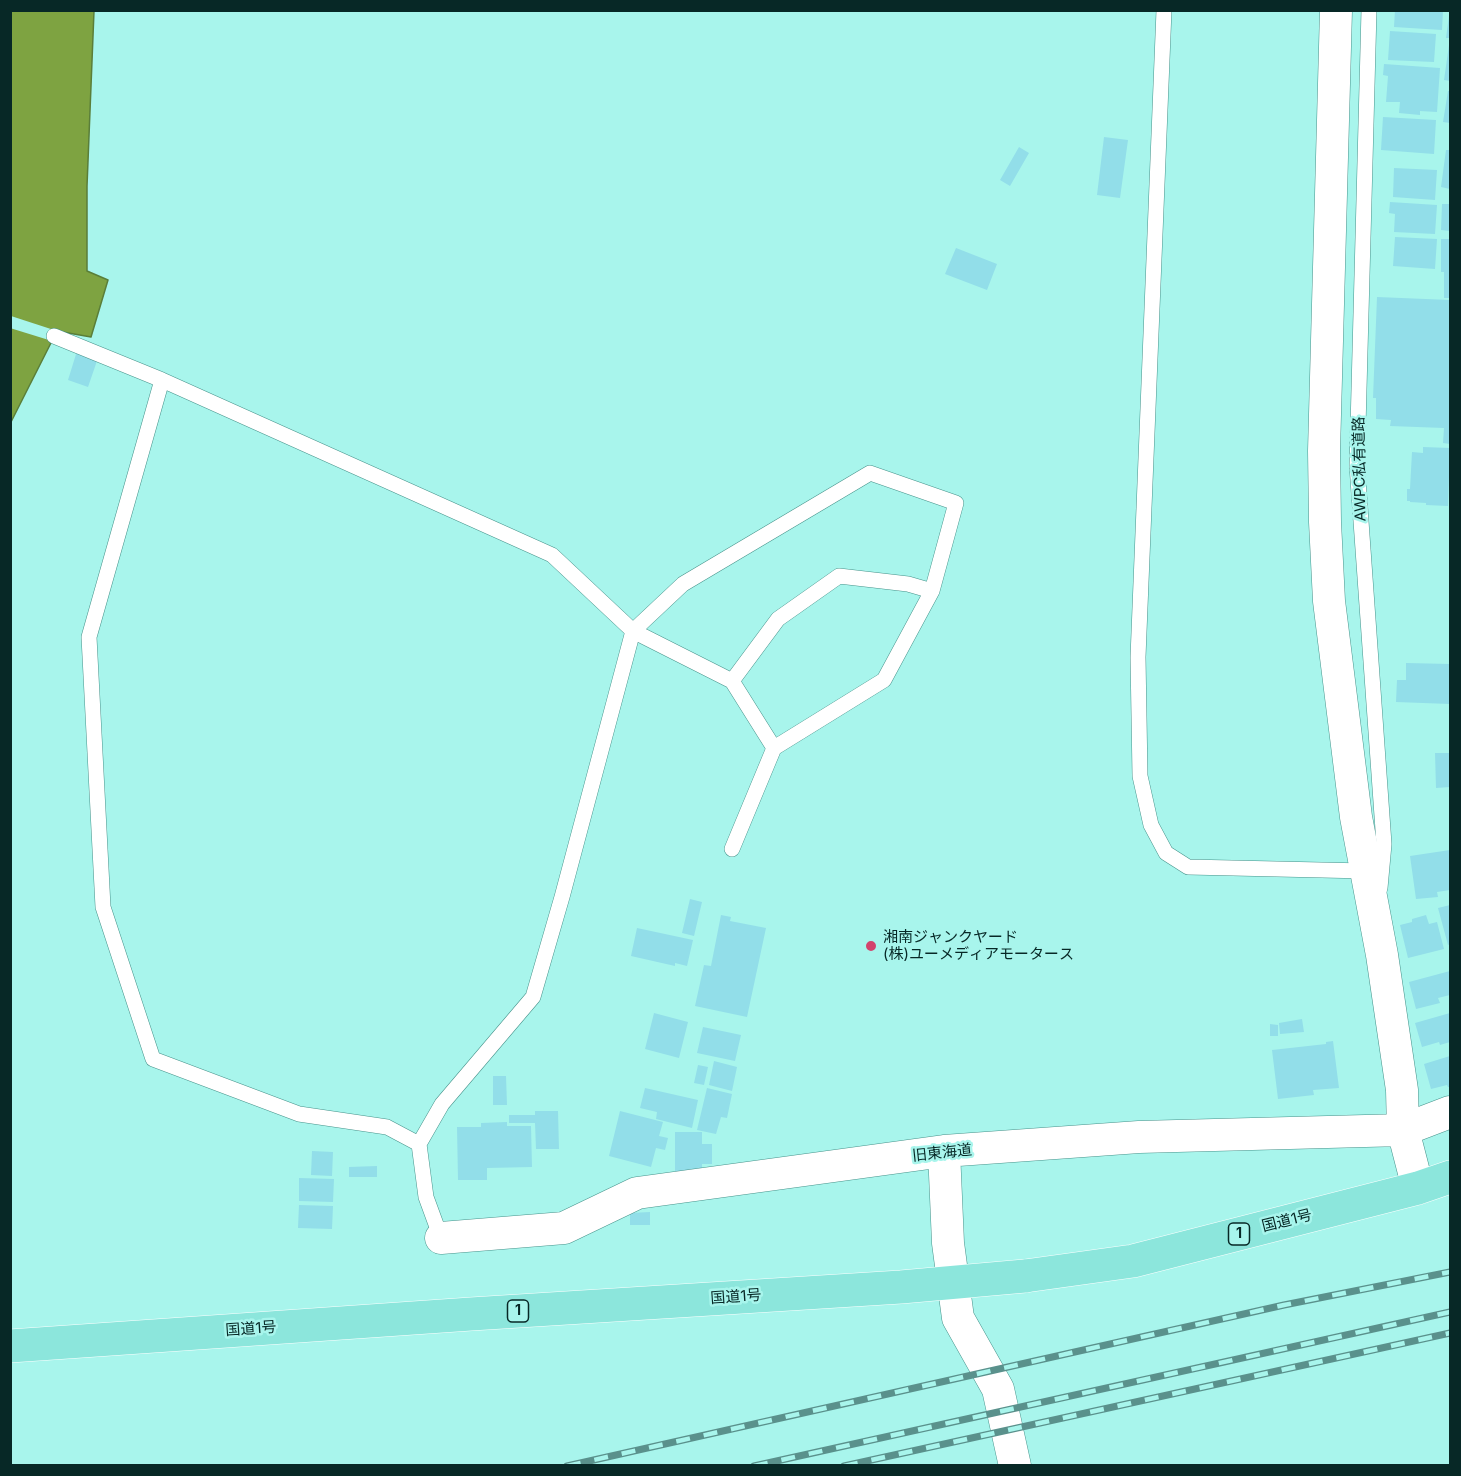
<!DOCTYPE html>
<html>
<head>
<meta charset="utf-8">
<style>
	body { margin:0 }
	#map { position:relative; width:1461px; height:1476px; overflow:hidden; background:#a8f5ec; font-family:Inter,sans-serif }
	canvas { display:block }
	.frame { position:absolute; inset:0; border:12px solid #072826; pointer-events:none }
</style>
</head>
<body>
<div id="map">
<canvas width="1461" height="1476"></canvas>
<div class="frame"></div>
</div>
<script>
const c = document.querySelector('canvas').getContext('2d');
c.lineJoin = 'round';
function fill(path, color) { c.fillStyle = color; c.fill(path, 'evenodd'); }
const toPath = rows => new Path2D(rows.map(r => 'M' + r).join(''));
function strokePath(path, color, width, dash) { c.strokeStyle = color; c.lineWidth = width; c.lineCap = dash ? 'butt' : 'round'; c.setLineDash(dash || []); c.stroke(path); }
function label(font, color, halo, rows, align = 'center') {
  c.font = font + ' Inter,"Noto Sans JP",sans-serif'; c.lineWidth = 5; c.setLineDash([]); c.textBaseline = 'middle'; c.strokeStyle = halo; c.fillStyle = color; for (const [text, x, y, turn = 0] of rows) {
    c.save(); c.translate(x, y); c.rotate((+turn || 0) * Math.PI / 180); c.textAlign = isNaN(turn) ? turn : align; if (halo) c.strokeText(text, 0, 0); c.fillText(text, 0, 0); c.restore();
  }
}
const water = toPath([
	[11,11,94,11,87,186,87,271,108,280,91,337,57,331,11,422,11,11]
]);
fill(water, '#7ea341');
strokePath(water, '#5a7e39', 1.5);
fill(toPath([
	[11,316,57,331,52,341,10,328]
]), '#a8f5ec');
fill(toPath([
	[1395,10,1443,10,1442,30,1394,27],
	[1449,16,1450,16,1450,38,1446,38],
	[1390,31,1436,34,1434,62,1388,60],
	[1449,45,1450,45,1450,81,1444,80],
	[1384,64,1440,68,1437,112,1420,111,1420,115,1399,113,1400,102,1386,102,1388,76,1383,75],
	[1448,91,1450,91,1450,123,1443,122],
	[1383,117,1436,120,1434,154,1381,150],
	[1104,137,1128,140,1120,198,1097,195],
	[1019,147,1029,153,1010,186,1000,180],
	[1446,150,1450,150,1450,189,1441,187],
	[1394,168,1437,170,1435,200,1393,197],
	[1390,202,1437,205,1435,234,1394,232,1395,214,1389,213],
	[1442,204,1450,204,1450,231,1441,230],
	[1395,237,1437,239,1435,269,1393,266],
	[1441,239,1450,239,1450,298,1444,298,1444,272,1441,272],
	[956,248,997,264,987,290,945,274],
	[1377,297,1450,300,1450,444,1443,443,1444,428,1390,426,1391,420,1376,419,1376,398,1373,398],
	[77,351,98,358,88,387,68,380],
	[1423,447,1450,448,1448,506,1426,505,1426,503,1410,502,1410,501,1407,501,1407,489,1410,489,1412,452,1423,453],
	[1406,663,1450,664,1450,704,1396,702,1397,680,1406,680],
	[1435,753,1450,753,1450,787,1436,788],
	[1450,850,1450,890,1437,892,1438,897,1416,899,1410,856],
	[690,899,702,902,694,936,682,933],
	[1450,905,1450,944,1448,945,1438,908],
	[721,915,731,917,730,921,766,928,747,1017,695,1006,704,965,711,966],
	[1426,915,1429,924,1437,922,1444,949,1408,958,1400,925,1412,922,1412,919],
	[637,928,693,940,687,966,675,963,675,966,631,956],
	[1450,971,1450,995,1438,998,1440,1003,1416,1009,1409,982],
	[654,1013,688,1022,679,1058,645,1049],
	[1450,1013,1450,1042,1440,1045,1439,1042,1422,1047,1415,1023],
	[1302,1019,1304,1032,1280,1034,1279,1023],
	[1270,1024,1278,1025,1278,1036,1270,1036],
	[703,1027,741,1035,735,1061,697,1053],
	[1333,1041,1339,1088,1313,1090,1314,1095,1278,1099,1272,1050,1326,1044,1326,1042],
	[1450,1056,1450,1087,1448,1087,1447,1085,1431,1089,1424,1064],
	[714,1061,737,1067,732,1091,709,1085],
	[698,1065,708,1067,704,1085,694,1083],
	[493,1076,506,1076,507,1105,493,1105],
	[645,1088,698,1100,692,1128,656,1119,657,1112,640,1108],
	[707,1088,732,1094,727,1118,721,1117,716,1134,697,1130],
	[535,1111,558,1111,559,1149,536,1149,535,1123,509,1123,509,1115,535,1115],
	[620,1111,663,1122,659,1136,668,1138,665,1150,656,1148,651,1167,609,1156],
	[507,1122,507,1126,531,1126,532,1167,487,1168,487,1180,458,1180,457,1127,481,1127,481,1123],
	[675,1132,702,1132,702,1144,712,1144,712,1164,702,1164,702,1176,675,1176],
	[312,1151,333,1152,332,1176,311,1175],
	[377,1166,377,1177,349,1177,349,1167],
	[299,1178,334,1179,333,1202,299,1201],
	[299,1205,333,1206,332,1229,298,1228],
	[650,1212,650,1225,630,1225,630,1213]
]), '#92dee9');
const service = toPath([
	[1164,10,1138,657,1140,776,1151,825,1166,853,1188,867,1366,871],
	[1369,10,1357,465,1384,844,1380,888],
	[54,336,162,380,552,555,633,631,562,897,533,997,442,1104,419,1144,426,1197,441,1238],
	[162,380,89,637,103,907,153,1059,299,1114,387,1127,419,1144],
	[732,681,778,619,839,576,908,584,932,591],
	[732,849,774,748,884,680,932,591,956,503,870,473,683,584,633,631,732,681,774,748]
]);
const minor = toPath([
	[1336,10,1324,451,1325,522,1329,601,1356,817,1382,955,1402,1090,1403,1130,1418,1188],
	[944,1151,948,1243,958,1318,998,1389,1015,1466],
	[441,1238,564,1228,637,1193,944,1151,1139,1137,1403,1130,1450,1112]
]);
const trunk = toPath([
	[1025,1276,1133,1261,1418,1188,1450,1177]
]);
strokePath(service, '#47938b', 16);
strokePath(minor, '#47938b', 33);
strokePath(trunk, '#fff', 34);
strokePath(service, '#fff', 15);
strokePath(minor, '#fff', 32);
strokePath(trunk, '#8ce6dc', 33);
const rail = toPath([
	[567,1466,1284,1305,1450,1272],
	[754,1466,1450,1312],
	[844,1466,1450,1333]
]);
strokePath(rail, '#5a918c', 7);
strokePath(rail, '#a8f5ec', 4.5, [14]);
const trunkBridge = toPath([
	[10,1346,471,1314,901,1287,1025,1276]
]);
strokePath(trunkBridge, '#fff', 34, []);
strokePath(trunkBridge, '#8ce6dc', 33);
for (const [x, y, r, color] of [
	[871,946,6,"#d2436c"]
]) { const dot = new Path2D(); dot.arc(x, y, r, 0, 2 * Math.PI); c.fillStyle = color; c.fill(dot); strokePath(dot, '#a8f5ec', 2); }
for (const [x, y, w] of [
	[1239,1234,21],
	[518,1311,21]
]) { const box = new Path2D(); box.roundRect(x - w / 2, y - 11, w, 22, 4.5); c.fillStyle = '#a8f5ec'; c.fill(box); strokePath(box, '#072826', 1.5); }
label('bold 14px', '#072826', null, [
	["1",1239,1234],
	["1",518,1311]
]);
label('15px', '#072826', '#a8f5ec', [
	["AWPC私有道路",1360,469,-91],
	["旧東海道",942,1153,-6],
	["国道1号",1287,1221,-14],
	["国道1号",736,1297,-4],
	["国道1号",251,1329,-4]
]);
label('15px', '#072826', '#a8f5ec', [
	["湘南ジャンクヤード",883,937],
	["(株)ユーメディアモータース",883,954]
], 'left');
</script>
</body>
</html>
